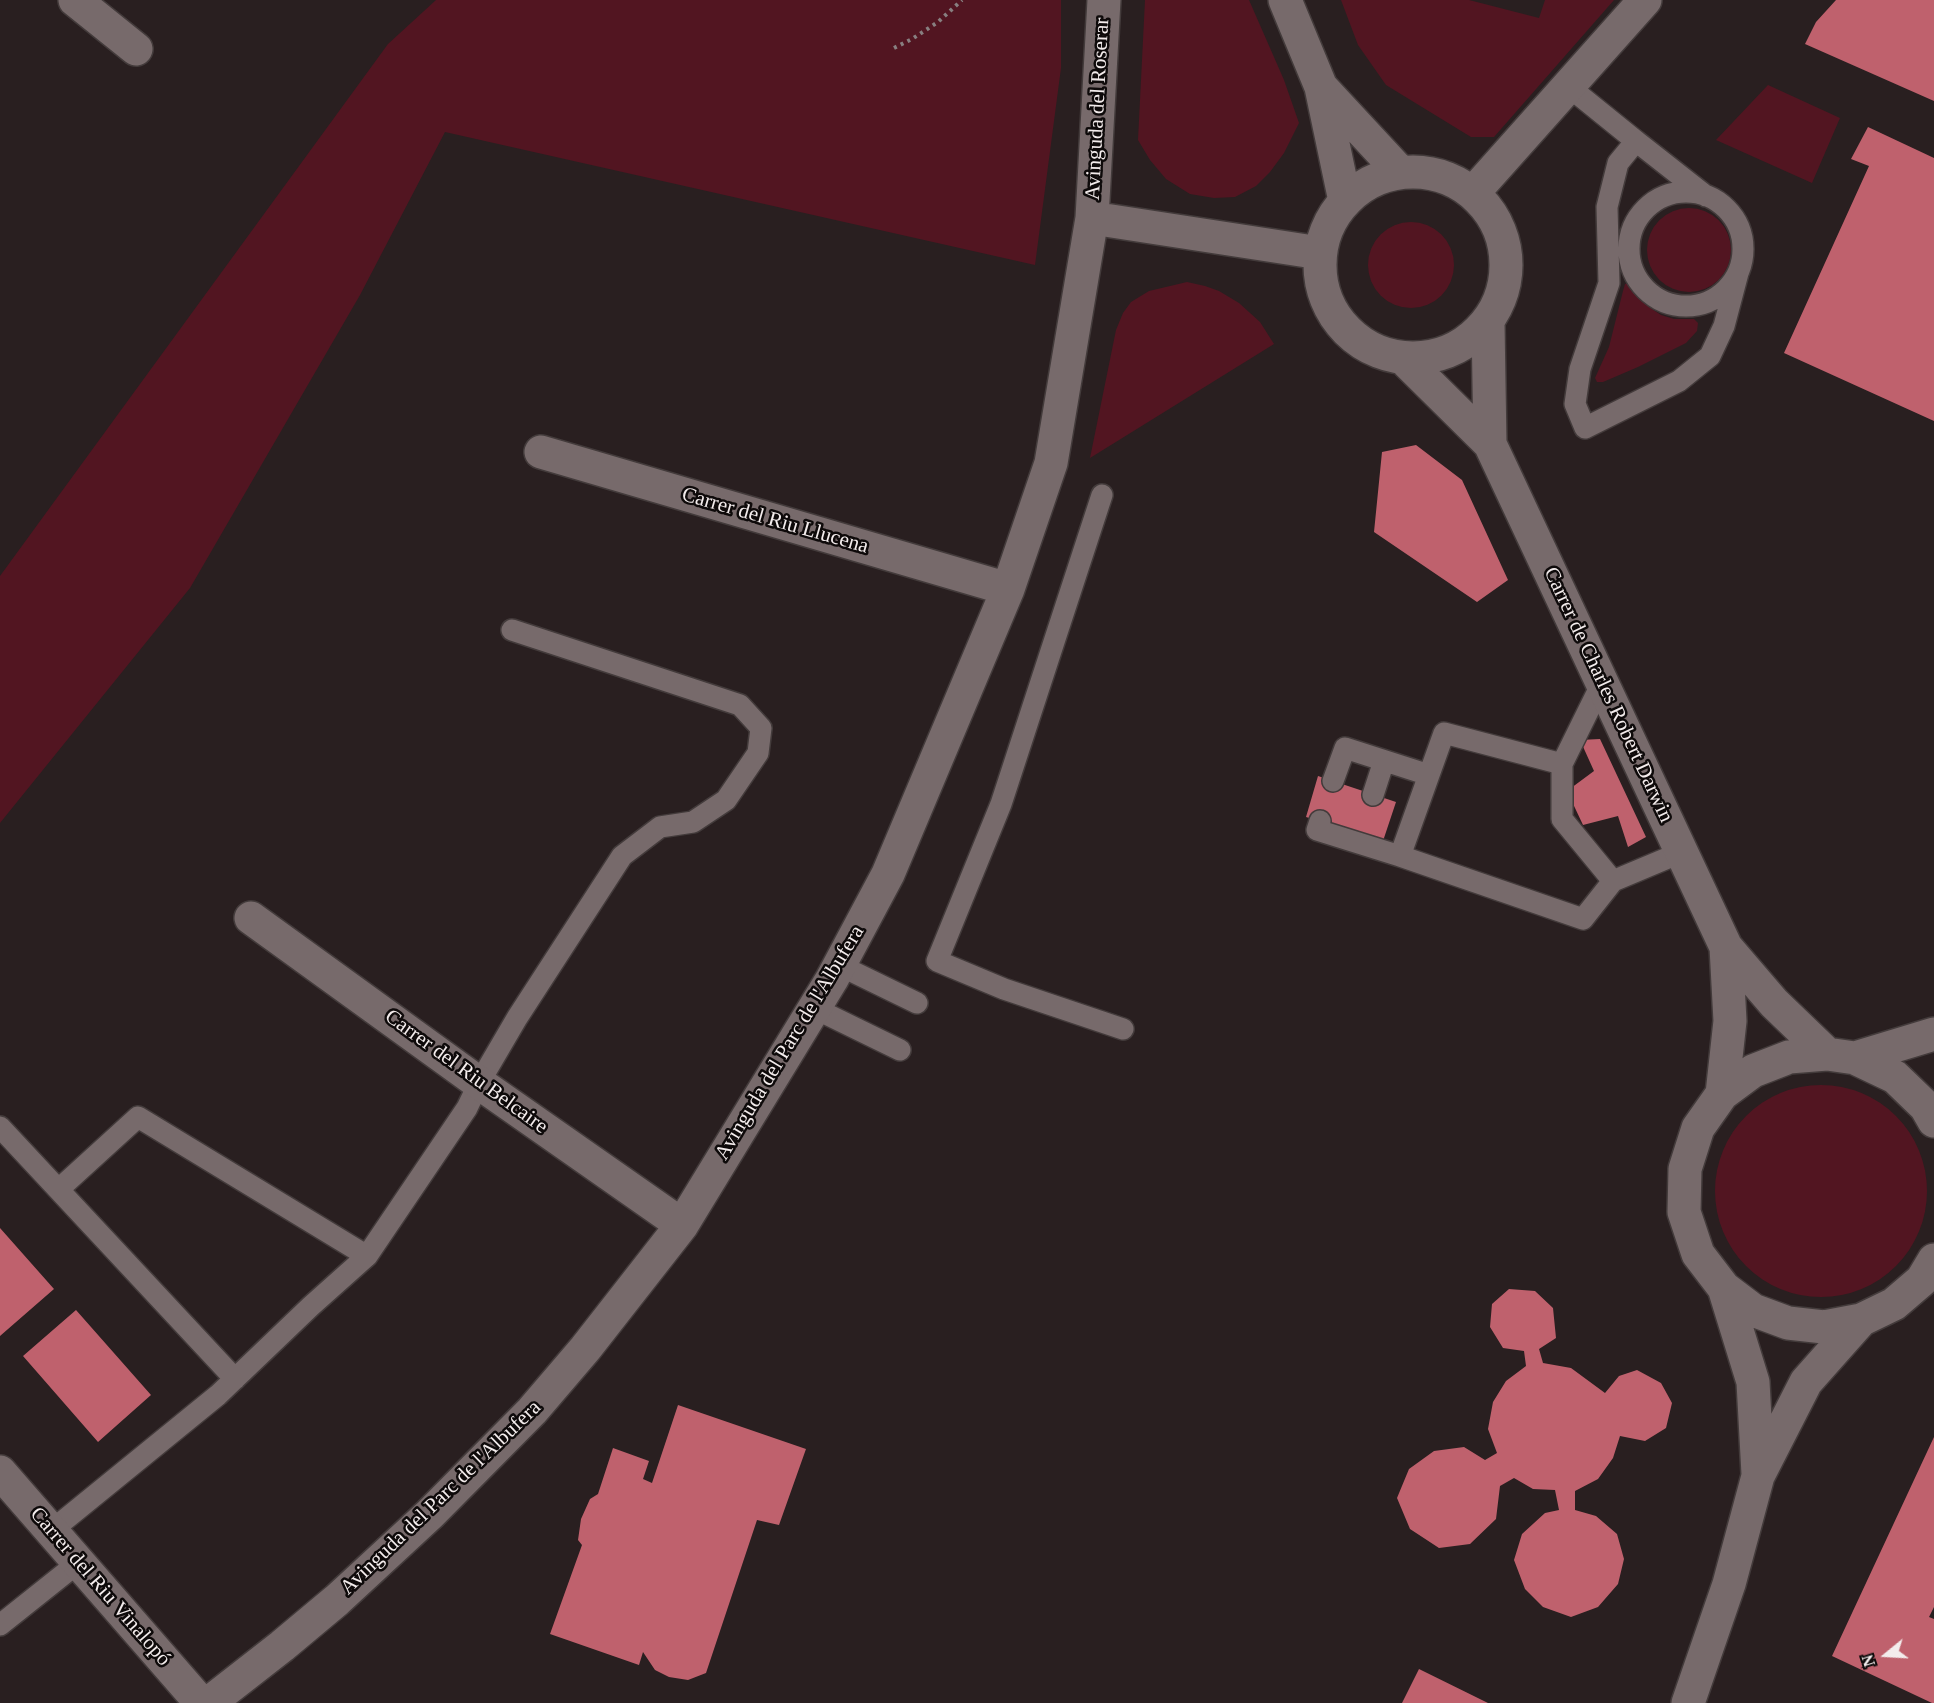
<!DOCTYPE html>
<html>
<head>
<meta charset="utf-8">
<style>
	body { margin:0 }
	#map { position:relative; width:1934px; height:1703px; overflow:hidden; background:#291f20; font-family:"Times New Roman",serif }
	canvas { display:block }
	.north { position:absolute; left:1856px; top:1625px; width:60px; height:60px; -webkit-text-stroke:4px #0e0a0a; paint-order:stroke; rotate:252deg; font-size:16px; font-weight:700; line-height:24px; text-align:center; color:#f3ecec }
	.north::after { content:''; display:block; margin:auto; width:21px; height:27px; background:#f3ecec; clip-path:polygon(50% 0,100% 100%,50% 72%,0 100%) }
</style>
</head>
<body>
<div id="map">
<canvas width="1934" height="1703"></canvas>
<div class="north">N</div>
</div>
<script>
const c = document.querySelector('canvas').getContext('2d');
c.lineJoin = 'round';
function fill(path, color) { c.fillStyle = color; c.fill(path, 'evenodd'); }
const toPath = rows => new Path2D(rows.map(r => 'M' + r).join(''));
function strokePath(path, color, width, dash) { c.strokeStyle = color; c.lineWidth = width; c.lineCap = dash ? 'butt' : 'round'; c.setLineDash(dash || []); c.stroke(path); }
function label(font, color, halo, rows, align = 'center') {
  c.font = font + ' "Times New Roman",serif'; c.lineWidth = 5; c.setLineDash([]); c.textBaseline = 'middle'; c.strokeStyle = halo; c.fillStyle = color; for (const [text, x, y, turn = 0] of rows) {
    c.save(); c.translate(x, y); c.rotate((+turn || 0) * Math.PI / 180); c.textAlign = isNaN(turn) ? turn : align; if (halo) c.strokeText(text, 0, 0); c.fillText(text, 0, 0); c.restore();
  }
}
fill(toPath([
	[436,0,1061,0,1061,68,1035,265,445,132,360,295,190,588,0,823,0,576,388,44],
	[1145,0,1249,0,1284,80,1299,123,1284,153,1270,172,1256,186,1235,197,1214,198,1190,194,1166,179,1150,160,1138,140],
	[1341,0,1469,0,1539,18,1545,0,1614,0,1494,137,1471,137,1386,85,1358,45],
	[1768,85,1840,118,1812,183,1716,140],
	'1647 250a42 42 0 1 1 84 0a42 42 0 1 1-84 0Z',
	'1368 265a43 43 0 1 1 86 0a43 43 0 1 1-86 0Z',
	[1187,282,1205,286,1219,291,1239,303,1260,322,1274,344,1090,458,1116,330,1123,313,1131,302,1149,291],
	[1628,283,1632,290,1649,307,1661,315,1674,319,1694,319,1698,323,1697,331,1686,343,1638,367,1603,382,1597,382,1595,378,1609,347,1623,291,1625,284],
	'1715 1191a106 106 0 1 1 212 0a106 106 0 1 1-212 0Z'
]), '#521521');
fill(toPath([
	[1836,0,1934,0,1934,101,1805,44,1816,22],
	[1868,127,1934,158,1934,421,1784,353,1869,166,1851,159],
	[1416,445,1462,480,1508,580,1477,602,1374,532,1382,452],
	[1600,739,1646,837,1628,847,1618,816,1583,825,1567,791,1594,771,1580,740],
	[1318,776,1396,802,1383,841,1306,817],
	[0,1228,54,1289,0,1336],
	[1509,1289,1535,1291,1553,1308,1556,1338,1539,1349,1543,1363,1571,1368,1605,1393,1619,1376,1637,1370,1661,1383,1672,1403,1666,1428,1645,1441,1620,1436,1613,1458,1598,1479,1575,1491,1575,1510,1596,1516,1617,1534,1624,1559,1618,1584,1598,1607,1571,1617,1543,1607,1525,1589,1514,1560,1522,1534,1545,1513,1559,1510,1555,1490,1533,1489,1514,1478,1500,1486,1496,1519,1470,1544,1439,1548,1410,1529,1397,1498,1409,1469,1434,1451,1464,1447,1485,1460,1497,1453,1488,1429,1493,1402,1506,1381,1526,1366,1524,1351,1503,1348,1490,1327,1492,1304],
	[76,1310,151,1395,98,1442,23,1356],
	[678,1405,806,1449,779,1525,757,1520,706,1673,688,1680,669,1677,655,1670,643,1652,639,1665,550,1634,582,1545,578,1540,581,1519,590,1499,598,1494,613,1448,649,1461,643,1479,652,1483],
	[1934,1437,1934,1607,1929,1617,1934,1619,1934,1703,1932,1703,1832,1656],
	[1419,1669,1488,1703,1402,1703]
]), '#bf616d');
const lane = toPath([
	[1568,86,1636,141],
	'1629 249a57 57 0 1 1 114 0a57 57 0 1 1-114 0Z',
	[1706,196,1636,141,1618,163,1607,207,1609,283,1580,369,1575,404,1585,428,1679,381,1710,356,1724,326,1738,273],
	[1102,495,1001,804,937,961,1004,989,1123,1029],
	[1602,683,1562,764,1444,733,1400,856,1583,919,1613,881,1682,852],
	[1562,764,1562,819,1613,881],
	[1333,781,1345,748,1429,775],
	[1373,795,1384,761],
	[1320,821,1317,830,1400,856],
	[839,965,917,1003],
	[814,1008,900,1050],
	[0,1127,235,1379],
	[59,1189,138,1117,367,1256],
	[51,1531,218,1395,311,1306,367,1256,467,1108,479,1083,517,1018,622,856,660,827,693,822,726,800,758,753,761,728,740,705,512,630],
	[0,1625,79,1562]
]);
const street = toPath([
	[75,0,136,49],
	[1285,0,1321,87,1345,201],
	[1322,88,1400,172],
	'1320 265a93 93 0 1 1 186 0a93 93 0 1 1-186 0Z',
	[1473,193,1645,0],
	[1092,218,1320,253],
	[1488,323,1490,444],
	[1404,359,1490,444,1726,947,1774,1003,1827,1054],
	[541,452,1008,589],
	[251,918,479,1083,682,1225],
	[1855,1058,1934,1034],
	[1722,1094,1730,1021,1726,947],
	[1934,1121,1926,1107,1895,1077,1855,1058,1827,1054,1789,1057,1753,1071,1722,1094,1698,1128,1685,1169,1684,1212,1698,1254,1724,1288,1753,1310,1788,1323,1824,1327,1861,1320,1894,1304,1922,1280,1934,1260],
	[1724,1288,1753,1382,1758,1474],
	[0,1472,201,1703],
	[209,1703,282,1646,337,1600,430,1514,532,1411,585,1349,682,1225,832,979,888,874,1008,589,1051,463,1092,218,1104,0],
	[1688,1703,1729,1584,1758,1476,1806,1382,1861,1320]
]);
strokePath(lane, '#433b3b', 24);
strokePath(street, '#433b3b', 36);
strokePath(toPath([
	[894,48,912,39,938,22,962,0]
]), '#887f80', 4, [3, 4.5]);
strokePath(lane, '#776a6b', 21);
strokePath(street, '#776a6b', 33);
label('21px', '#f3ecec', '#0e0a0a', [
	["Avinguda del Roserar",1098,109,-87],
	["Carrer del Riu Llucena",775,521,16],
	["Carrer de Charles Robert Darwin",1608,695,65],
	["Avinguda del Parc de l'Albufera",790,1043,-59],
	["Carrer del Riu Belcaire",466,1072,36],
	["Avinguda del Parc de l'Albufera",441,1498,-44],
	["Carrer del Riu Vinalopó",100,1587,49]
]);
</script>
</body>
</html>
